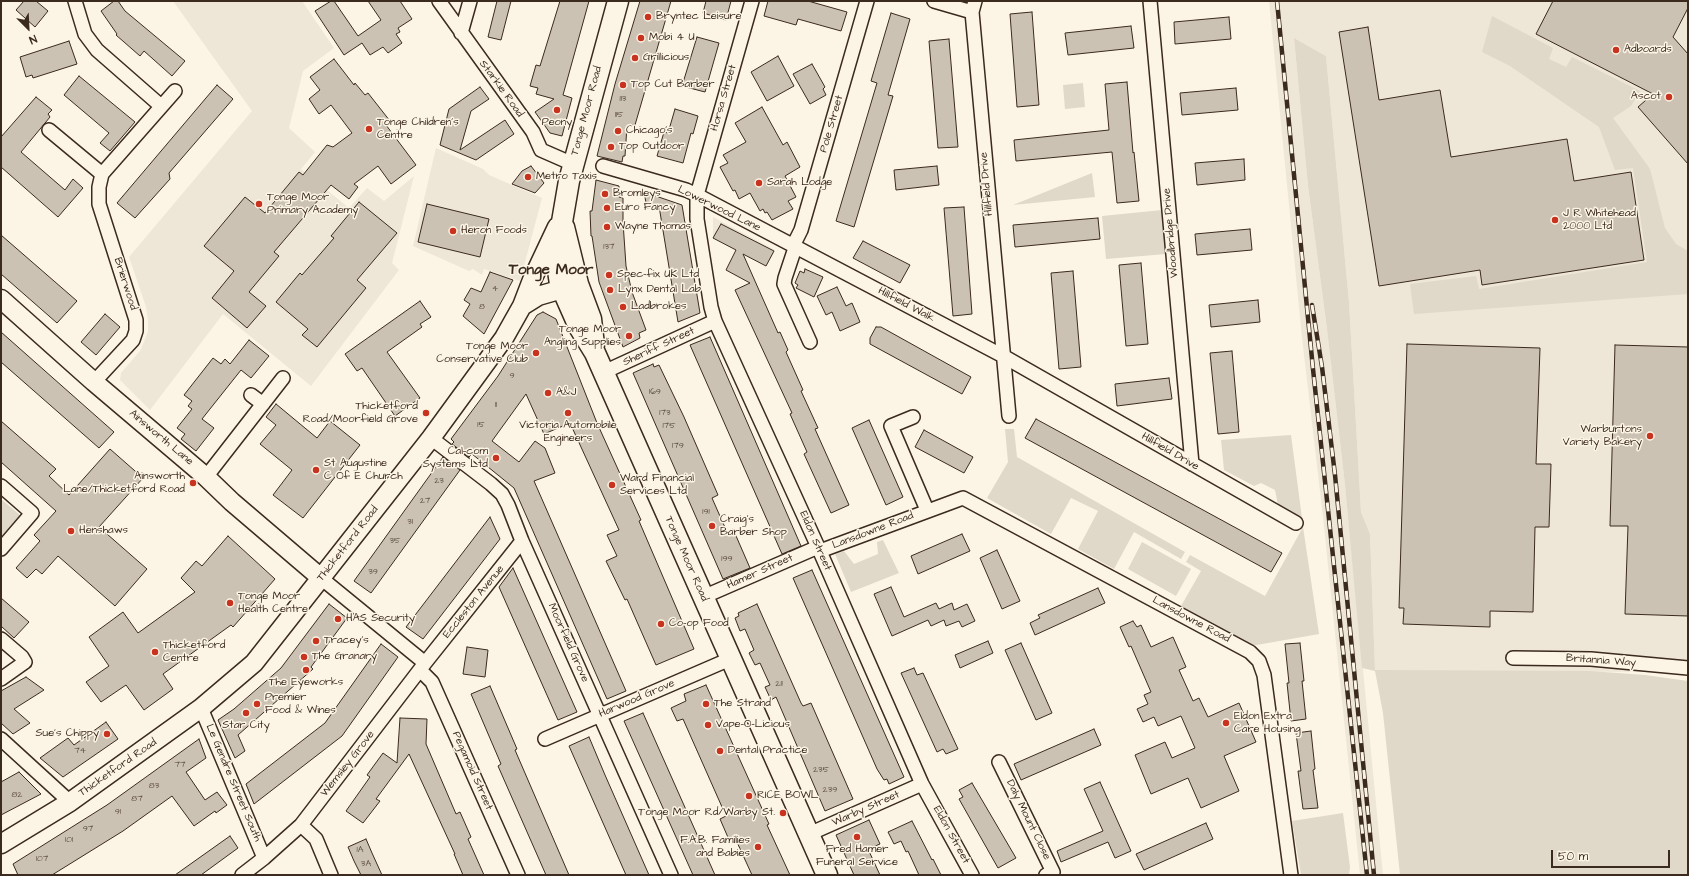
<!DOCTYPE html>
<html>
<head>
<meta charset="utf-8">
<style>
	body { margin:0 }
	#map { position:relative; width:1689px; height:876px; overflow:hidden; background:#fcf5e5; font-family:"Architects Daughter",sans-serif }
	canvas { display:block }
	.frame { position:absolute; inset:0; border:2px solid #3b2a1e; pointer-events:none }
	.north { position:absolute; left:8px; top:8px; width:40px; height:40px; -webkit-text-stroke:3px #fcf5e5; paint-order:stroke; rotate:156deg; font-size:11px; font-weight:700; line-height:16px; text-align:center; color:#3b2a1e }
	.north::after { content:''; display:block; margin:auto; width:14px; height:18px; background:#3b2a1e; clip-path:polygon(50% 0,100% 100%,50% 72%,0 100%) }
	.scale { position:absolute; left:1551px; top:850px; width:119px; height:18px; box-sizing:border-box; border:2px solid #3b2a1e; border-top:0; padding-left:5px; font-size:12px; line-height:14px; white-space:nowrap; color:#3b2a1e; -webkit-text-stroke:3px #fcf5e5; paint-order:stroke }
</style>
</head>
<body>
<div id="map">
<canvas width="1689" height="876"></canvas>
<div class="frame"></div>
<div class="north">N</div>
<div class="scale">50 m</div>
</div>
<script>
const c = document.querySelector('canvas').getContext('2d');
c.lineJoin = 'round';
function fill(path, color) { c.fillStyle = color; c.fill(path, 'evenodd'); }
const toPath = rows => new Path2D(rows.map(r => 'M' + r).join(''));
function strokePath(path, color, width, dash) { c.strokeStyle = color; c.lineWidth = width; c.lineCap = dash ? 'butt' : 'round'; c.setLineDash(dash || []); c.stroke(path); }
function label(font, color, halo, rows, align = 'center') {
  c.font = font + ' "Architects Daughter",sans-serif'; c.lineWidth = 3; c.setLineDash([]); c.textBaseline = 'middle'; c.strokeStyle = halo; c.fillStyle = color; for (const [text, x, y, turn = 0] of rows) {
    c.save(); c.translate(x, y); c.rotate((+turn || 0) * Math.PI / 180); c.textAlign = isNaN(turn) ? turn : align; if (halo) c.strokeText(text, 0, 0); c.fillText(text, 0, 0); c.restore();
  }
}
fill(toPath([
	[173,1,302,1,334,48,303,71,289,128,315,152,301,169,349,208,367,188,384,201,414,176,392,263,399,270,311,386,223,314,150,410,120,380,121,373,140,351,148,332,148,321,146,307,129,257,252,111],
	[1269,1,1688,1,1688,672,1375,671,1370,534,1361,512,1349,302,1326,56,1294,38,1308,186,1327,329,1345,485,1383,875,1360,875,1323,517,1302,338],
	[436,148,483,169,489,175,542,198,520,281,484,269,482,275,473,269,469,271,413,246],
	[713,217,775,250,766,266,713,238]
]), '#eee6d6');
fill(toPath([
	[1492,16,1553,48,1549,59,1566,67,1572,57,1640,91,1631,106,1613,118,1650,169,1665,228,1676,244,1688,251,1688,294,1414,314,1410,284,1476,276,1479,289,1647,262,1633,168,1615,170,1599,127,1510,66,1482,52],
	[1294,38,1326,56,1349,302,1361,512,1370,534,1375,670,1590,671,1645,675,1688,681,1688,875,1400,875,1383,713,1375,671,1362,668,1345,485,1327,329,1308,186],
	[1083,83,1085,107,1065,109,1063,85],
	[1092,173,1095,197,1013,205],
	[1162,210,1166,254,1106,259,1102,216],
	[1005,429,1014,429,1017,457,1185,552,1181,559,1134,532,1114,569,1078,549,1098,511,1071,498,1051,534,987,498,1008,462],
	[1291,435,1302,518,1278,505,1275,490,1261,483,1254,486,1224,470,1221,440],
	[1,499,20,515,1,537],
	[1303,527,1319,634,1251,646,1181,606,1201,571,1186,562,1190,555,1265,596],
	[883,540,899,573,851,592,835,554,844,551,854,564,878,554,877,542],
	[1142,542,1191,569,1176,596,1128,569],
	[1343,813,1350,867,1349,875,1301,875,1292,821]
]), '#e0d8c8');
const building = toPath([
	[24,1,36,1,48,11,35,27,16,10,24,1],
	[114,1,118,1,125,11,185,61,172,76,144,51,140,56,116,35,117,34,101,11,114,1],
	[331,1,334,1,358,36,381,20,368,1,400,1,412,19,398,28,400,32,396,34,402,43,388,53,383,47,370,55,362,43,344,55,315,11,331,1],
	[497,1,511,1,501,40,488,37,497,1],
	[560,1,589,1,563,95,572,98,562,136,550,133,535,112,554,99,536,94,538,88,530,86,536,65,540,66,560,1],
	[640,1,671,1,635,125,627,126,625,156,623,156,622,162,597,156,615,84,640,1],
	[706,1,731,1,726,20,703,13,706,1],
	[768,1,808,1,847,12,841,31,798,19,796,25,764,16,768,1],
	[1553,1,1688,1,1688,8,1673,37,1688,54,1688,164,1638,107,1653,94,1536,34,1553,1],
	[1032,12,1039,105,1017,107,1010,14,1032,12],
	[891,13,910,19,888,95,893,96,854,227,836,221,877,83,871,81,891,13],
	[1229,17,1231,39,1175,44,1174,22,1229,17],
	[1131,26,1134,48,1068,55,1065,33,1131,26],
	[1368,27,1379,100,1440,90,1451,157,1567,139,1574,181,1631,172,1644,260,1482,285,1480,270,1379,286,1339,32,1368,27],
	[697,37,719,43,705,92,682,86,697,37],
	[949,39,958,147,938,148,929,41,949,39],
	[69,41,77,64,33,78,32,75,26,77,20,57,69,41],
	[778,56,794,86,767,101,751,72,778,56],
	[334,59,354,85,355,83,365,95,368,93,390,121,386,125,416,165,391,184,378,166,354,184,358,187,349,199,331,185,274,252,279,256,249,292,266,306,247,328,212,298,234,271,204,246,245,197,265,213,299,172,303,175,327,145,333,147,352,133,331,105,319,114,309,99,320,90,310,77,334,59],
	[812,64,825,87,823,89,826,95,810,104,793,74,812,64],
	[79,76,135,122,110,151,100,143,109,133,64,95,79,76],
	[1127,82,1133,153,1134,152,1139,201,1117,203,1112,152,1016,161,1014,140,1109,130,1105,84,1127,82],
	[217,85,233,99,169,173,170,179,135,218,117,203,217,85],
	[480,87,489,99,471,111,460,150,505,120,514,134,476,160,440,145,449,109,480,87],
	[1236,88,1238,110,1182,115,1180,93,1236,88],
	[36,97,52,110,48,114,50,117,21,152,65,190,73,179,83,188,58,217,1,167,1,137,36,97],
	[762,107,783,145,787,142,800,167,785,176,796,197,788,201,793,209,772,220,767,212,765,213,763,209,760,211,750,193,739,199,735,190,733,191,720,167,728,163,723,155,746,142,735,123,762,107],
	[675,109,698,116,693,134,691,133,683,163,657,156,664,132,668,133,675,109],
	[1244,159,1245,180,1197,185,1195,163,1244,159],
	[531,166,544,183,535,193,512,184,522,171,531,166],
	[937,166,939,185,896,190,894,170,937,166],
	[596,180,619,186,619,197,623,198,623,222,626,266,632,292,646,330,639,333,640,338,623,347,599,282,592,236,591,236,590,211,592,211,596,180],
	[644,192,682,205,700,313,678,322,659,206,647,208,644,192],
	[359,202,397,233,357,280,366,288,317,347,302,335,308,329,276,302,300,273,302,275,334,238,331,236,359,202],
	[427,204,489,219,480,257,418,242,427,204],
	[964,207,972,314,953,316,944,208,964,207],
	[1098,218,1100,239,1015,247,1013,225,1098,218],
	[721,224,774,251,766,266,743,254,778,333,780,332,788,350,786,352,803,390,801,391,818,428,815,429,849,505,831,513,804,454,807,452,790,414,792,413,735,290,750,283,726,270,736,250,713,238,721,224],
	[1250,229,1252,250,1197,255,1195,234,1250,229],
	[1,235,77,301,57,323,1,274,1,235],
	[863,241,910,265,900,283,853,258,863,241],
	[1141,263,1148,344,1126,346,1119,265,1141,263],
	[805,269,823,277,814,297,796,288,798,285,795,283,800,271,804,273,805,269],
	[1073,271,1081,367,1059,369,1051,273,1073,271],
	[490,272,513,280,484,334,463,316,470,304,464,300,471,288,481,292,490,272],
	[837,287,846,306,852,303,860,322,840,331,832,312,826,315,817,296,837,287],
	[1258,300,1260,322,1211,327,1209,305,1258,300],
	[420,301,431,317,420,324,422,327,387,352,420,398,395,416,362,368,357,371,345,354,420,301],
	[543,312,556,319,597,423,641,520,639,521,694,649,656,665,627,599,625,600,606,561,617,556,607,535,619,530,570,423,544,434,526,394,492,441,519,462,535,441,545,448,555,473,534,481,626,691,607,699,514,488,472,454,469,457,452,444,454,442,451,439,498,376,537,315,543,312],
	[105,314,120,327,96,355,81,342,105,314],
	[876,327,881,327,971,377,962,394,870,344,870,338,876,327],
	[1,332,114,432,99,448,1,362,1,332],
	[710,337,801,546,782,554,690,345,710,337],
	[249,340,269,356,251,378,241,370,202,419,214,428,196,451,181,439,185,434,177,428,192,409,188,406,192,401,184,395,213,358,221,364,225,359,230,364,249,340],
	[1407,344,1540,348,1536,464,1551,464,1549,527,1535,527,1533,612,1490,611,1490,627,1403,624,1404,608,1399,608,1407,344],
	[1615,345,1688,347,1688,616,1625,614,1628,526,1610,526,1615,345],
	[1232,351,1239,432,1218,434,1210,353,1232,351],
	[653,364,654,367,659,365,684,417,718,495,712,498,727,532,733,529,750,568,723,579,633,373,653,364],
	[1169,378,1172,399,1117,406,1115,384,1169,378],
	[276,404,317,438,330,421,360,445,303,518,273,495,292,470,260,444,276,425,266,417,276,404],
	[1036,419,1282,553,1271,572,1025,438,1036,419],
	[869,420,903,497,886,505,852,428,869,420],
	[1,421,56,469,49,476,69,495,110,449,143,478,99,527,147,569,115,606,58,556,42,574,36,569,27,578,16,568,40,541,34,535,56,511,1,462,1,421],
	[924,430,973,457,964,473,915,447,924,430],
	[443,457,460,470,371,593,354,581,443,457],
	[490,517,500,539,423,639,406,627,490,517],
	[962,534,970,551,918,574,911,556,962,534],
	[228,536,275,579,233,627,231,625,163,674,173,689,144,710,126,685,101,702,86,682,109,666,89,637,123,612,138,633,195,592,181,578,196,561,202,566,228,536],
	[997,550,1020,601,1002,609,980,558,997,550],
	[513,568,577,712,558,720,499,587,513,568],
	[812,570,904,777,889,784,887,779,884,780,877,769,793,578,812,570],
	[891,587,904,617,936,603,939,609,952,603,954,610,967,604,975,621,962,627,959,621,946,626,944,620,931,626,928,620,892,636,874,594,891,587],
	[1098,588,1105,603,1035,635,1030,623,1040,618,1038,615,1098,588],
	[1,598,29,622,14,638,1,626,1,598],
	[329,604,347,618,311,667,313,669,238,735,245,751,235,758,218,720,234,709,281,668,329,604],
	[757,604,801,703,803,706,811,703,853,799,825,811,776,697,771,700,765,687,770,685,760,663,755,665,749,653,754,650,745,629,740,631,735,618,739,616,738,613,757,604],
	[1133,621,1137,627,1141,625,1151,647,1173,637,1186,667,1179,670,1193,701,1199,698,1208,717,1239,703,1256,742,1224,756,1239,791,1201,808,1188,778,1151,794,1135,755,1165,742,1172,758,1195,748,1181,716,1158,726,1154,717,1143,722,1137,709,1148,704,1144,695,1151,692,1131,646,1129,647,1120,627,1133,621],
	[988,641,993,653,960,668,955,655,988,641],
	[1021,643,1052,713,1036,720,1005,650,1021,643],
	[1300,643,1304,681,1302,681,1306,719,1291,721,1287,683,1289,683,1285,644,1300,643],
	[381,644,398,657,342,736,254,804,246,784,325,723,381,644],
	[467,647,488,650,485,677,463,674,467,647],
	[914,668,917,675,923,673,958,749,946,754,943,749,937,752,901,673,914,668],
	[26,677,44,690,14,709,30,723,13,734,1,723,1,691,26,677],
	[706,685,769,824,767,825,790,875,752,875,736,840,730,842,720,819,726,816,683,719,677,721,671,708,686,701,684,694,706,685],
	[490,686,517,749,515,750,569,875,546,875,498,766,501,764,471,694,490,686],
	[643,713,715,875,693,875,624,721,643,713],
	[400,718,427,719,426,744,456,814,460,812,471,837,468,839,484,875,463,875,454,854,455,854,409,754,376,799,380,801,363,823,346,811,370,777,367,775,383,753,397,763,400,718],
	[106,722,118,739,63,777,40,758,68,738,74,745,106,722],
	[1094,729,1101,745,1021,780,1014,764,1094,729],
	[1311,731,1315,769,1313,770,1318,808,1303,809,1298,771,1301,771,1296,733,1311,731],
	[589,737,605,775,649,875,626,875,573,755,569,746,589,737],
	[199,739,206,758,186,772,205,800,217,792,227,805,216,813,215,811,194,826,172,796,123,831,52,875,18,875,13,864,107,805,199,739],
	[19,772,41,794,1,815,1,782,19,772],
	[1100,782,1131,851,1115,858,1108,842,1061,862,1057,851,1103,831,1084,789,1100,782],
	[972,783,1016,858,998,868,959,799,963,797,959,790,972,783],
	[869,820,880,844,868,849,880,875,854,875,836,835,869,820],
	[912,821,932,860,933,859,941,875,919,875,908,851,906,852,901,841,894,844,888,832,912,821],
	[1206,823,1213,839,1144,870,1136,854,1206,823],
	[230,836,238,848,201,875,175,875,230,836],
	[366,839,372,853,382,875,361,875,354,861,348,847,366,839]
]);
fill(building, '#ccc2b3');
strokePath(building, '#3b2a1e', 1);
const street = toPath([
	[75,1,85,34,97,50,161,106],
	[439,1,533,132,541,150,573,164],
	[752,1,697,195,697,219,711,307,715,321,818,547,922,784,972,875],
	[934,1,972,12],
	[975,1,972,12,1009,416],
	[1150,1,1192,464],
	[461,33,470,1],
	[49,130,102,174],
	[603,166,686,190,697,195,1003,356,1296,523],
	[793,246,801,230,867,1],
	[795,248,785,278,784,284,810,342],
	[604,372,715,321],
	[94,382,133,340,136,331,136,320,99,204,99,187,102,174,175,91],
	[251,395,263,404],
	[913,417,891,426,927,510],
	[431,438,491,484,502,494,508,505,522,541,671,875],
	[206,477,283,378],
	[1,486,32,513,1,549],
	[820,551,963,498,1250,652,1259,661,1264,675,1291,875],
	[321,578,425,663],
	[703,597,818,547],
	[1,639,22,657,25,662,1,679],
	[1513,658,1591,659,1688,668],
	[420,670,432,682,518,875],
	[201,708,264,858],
	[1,739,70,802],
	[545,739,730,659],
	[999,762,1053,872,1046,875],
	[301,825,316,839,331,875],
	[809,834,922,784],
	[242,875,264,858,301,825,425,663,522,541]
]);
const secondary = toPath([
	[1,299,94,382,206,477,232,502,321,578],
	[522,306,538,296,576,285],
	[1,844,70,802,201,708,254,663,431,438,504,338,522,306,532,280,557,227]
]);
const primary = toPath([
	[618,1,569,181,556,257,560,284,579,327,595,353,827,875],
	[564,227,578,284,591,319,594,345]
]);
strokePath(street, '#3b2a1e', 16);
strokePath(secondary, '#3b2a1e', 21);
strokePath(primary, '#3b2a1e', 23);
strokePath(street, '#fcf5e5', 13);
strokePath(secondary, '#fcf5e5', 18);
strokePath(primary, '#fcf5e5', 20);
const rail = toPath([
	[1277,1,1313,369,1367,875],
	[1312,305,1322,367,1335,475,1374,875]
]);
strokePath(rail, '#3b2a1e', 4.5);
strokePath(rail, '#fcf5e5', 3, [9]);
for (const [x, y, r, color] of [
	[648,17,4,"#c8321e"],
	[641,38,4,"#c8321e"],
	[1616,50,4,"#c8321e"],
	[635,58,4,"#c8321e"],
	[623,85,4,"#c8321e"],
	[1669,97,4,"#c8321e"],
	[557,110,4,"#c8321e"],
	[369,129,4,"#c8321e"],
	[618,131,4,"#c8321e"],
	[611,147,4,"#c8321e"],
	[528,177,4,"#c8321e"],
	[759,183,4,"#c8321e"],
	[605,194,4,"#c8321e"],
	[259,204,4,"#c8321e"],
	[607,208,4,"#c8321e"],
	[1555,220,4,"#c8321e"],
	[607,227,4,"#c8321e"],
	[453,231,4,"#c8321e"],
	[609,275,4,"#c8321e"],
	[610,290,4,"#c8321e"],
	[623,307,4,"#c8321e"],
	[629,336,4,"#c8321e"],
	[536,353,4,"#c8321e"],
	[548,393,4,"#c8321e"],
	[426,413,4,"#c8321e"],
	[568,413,4,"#c8321e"],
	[1650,436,4,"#c8321e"],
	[496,458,4,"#c8321e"],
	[316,470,4,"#c8321e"],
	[193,483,4,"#c8321e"],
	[612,485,4,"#c8321e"],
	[712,526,4,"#c8321e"],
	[71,531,4,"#c8321e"],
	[230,603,4,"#c8321e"],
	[338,619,4,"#c8321e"],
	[661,624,4,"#c8321e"],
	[316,641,4,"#c8321e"],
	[155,652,4,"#c8321e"],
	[304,657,4,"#c8321e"],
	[306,670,4,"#c8321e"],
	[257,704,4,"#c8321e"],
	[706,704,4,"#c8321e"],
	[246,713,4,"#c8321e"],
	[1226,723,4,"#c8321e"],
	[708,725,4,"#c8321e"],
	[107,734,4,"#c8321e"],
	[720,751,4,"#c8321e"],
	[749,796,4,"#c8321e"],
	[783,813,4,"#c8321e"],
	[857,837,4,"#c8321e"],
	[758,847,4,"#c8321e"]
]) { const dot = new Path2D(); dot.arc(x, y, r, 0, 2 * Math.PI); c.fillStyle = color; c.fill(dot); strokePath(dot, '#fcf5e5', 1.5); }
label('9px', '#5f5043', null, [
	["113",623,99],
	["115",619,115],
	["137",609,247],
	["4",495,289],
	["8",482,307],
	["9",512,376],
	["169",655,392],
	["11",496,405],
	["173",665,413],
	["15",481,425],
	["175",669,426],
	["179",678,446],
	["23",439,481],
	["27",425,501],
	["191",706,512],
	["31",410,522],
	["35",395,541],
	["199",727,559],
	["39",373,572],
	["211",779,684],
	["74",80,751],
	["77",180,765],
	["235",821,770],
	["83",154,786],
	["239",830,790],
	["82",17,795],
	["87",137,799],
	["91",118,812],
	["97",88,829],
	["101",69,840],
	["1A",360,850],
	["107",42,859],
	["3A",366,864]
]);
label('11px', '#3b2a1e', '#fcf5e5', [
	["Bryntec Leisure",656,17],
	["Mobi 4 U",649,38],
	["Adboards",1624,50],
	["Grillicious",643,58],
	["Top Cut Barber",631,85],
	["Ascot",1661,97,"right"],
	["Tonge Children's",377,123],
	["Centre",377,136],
	["Peony",557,123,"center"],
	["Chicago's",626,131],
	["Top Outdoor",619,147],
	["Metro Taxis",536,177],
	["Sarah Lodge",767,183],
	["Bromleys",613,194],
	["Tonge Moor",267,198],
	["Primary Academy",267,211],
	["Euro Fancy",615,208],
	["J R Whitehead",1563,214],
	["2000 Ltd",1563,227],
	["Wayne Thomas",615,227],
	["Heron Foods",461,231],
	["Spec-fix UK Ltd",617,275],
	["Lynx Dental Lab",618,290],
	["Ladbrokes",631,307],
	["Tonge Moor",621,330,"right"],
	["Angling Supplies",621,343,"right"],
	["Tonge Moor",528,347,"right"],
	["Conservative Club",528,360,"right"],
	["A&J",556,393],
	["Thicketford",418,407,"right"],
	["Road/Moorfield Grove",418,420,"right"],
	["Victoria Automobile",568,426,"center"],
	["Engineers",568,439,"center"],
	["Warburtons",1642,430,"right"],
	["Variety Bakery",1642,443,"right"],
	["Cal-com",488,452,"right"],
	["Systems Ltd",488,465,"right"],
	["St Augustine",324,464],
	["C Of E Church",324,477],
	["Ainsworth",185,477,"right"],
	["Lane/Thicketford Road",185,490,"right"],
	["Ward Financial",620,479],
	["Services Ltd",620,492],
	["Craig's",720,520],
	["Barber Shop",720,533],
	["Henshaws",79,531],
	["Tonge Moor",238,597],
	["Health Centre",238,610],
	["HAS Security",346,619],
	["Co-op Food",669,624],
	["Tracey's",324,641],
	["Thicketford",163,646],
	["Centre",163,659],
	["The Granary",312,657],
	["The Eyeworks",306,683,"center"],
	["Premier",265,698],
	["Food & Wines",265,711],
	["The Strand",714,704],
	["Eldon Extra",1234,717],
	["Care Housing",1234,730],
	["Vape-O-Licious",716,725],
	["Star City",246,726,"center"],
	["Sue's Chippy",99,734,"right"],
	["Dental Practice",728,751],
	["RICE BOWL",757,796],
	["Tonge Moor Rd/Warby St.",775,813,"right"],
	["F.A.B. Families",750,841,"right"],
	["and Babies",750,854,"right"],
	["Fred Hamer",857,850,"center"],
	["Funeral Service",857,863,"center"]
], 'left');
label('11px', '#3b2a1e', '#fcf5e5', [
	["Starkie Road",501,89,54],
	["Horsa Street",724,98,-74],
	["Tonge Moor Road",587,111,-75],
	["Pole Street",832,124,-74],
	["Hillfield Drive",987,184,-95],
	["Lowerwood Lane",719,209,26],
	["Woodbridge Drive",1171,233,-95],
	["Brierwood",125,284,72],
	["Hillfield Walk",906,305,28],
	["Sheriff Street",659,347,-25],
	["Ainsworth Lane",161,438,40],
	["Hillfield Drive",1170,452,30],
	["Lansdowne Road",873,531,-21],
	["Eldon Street",815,541,66],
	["Thicketford Road",348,544,-52],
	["Tonge Moor Road",686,559,66],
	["Hamer Street",760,572,-24],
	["Eccleston Avenue",474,602,-51],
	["Lansdowne Road",1191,620,28],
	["Moorfield Grove",568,643,66],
	["Britannia Way",1601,661,4],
	["Harwood Grove",637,699,-23],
	["Wemsley Grove",348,764,-52],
	["Thicketford Road",118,768,-35],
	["Pegamoid Street",472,771,66],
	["Le Gendre Street South",233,783,67],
	["Warby Street",866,809,-24],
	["Daly Mount Close",1028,820,64],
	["Eldon Street",951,835,61]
]);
label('bold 15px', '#3b2a1e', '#fcf5e5', [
	["Tonge Moor",551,271]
]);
</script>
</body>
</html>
